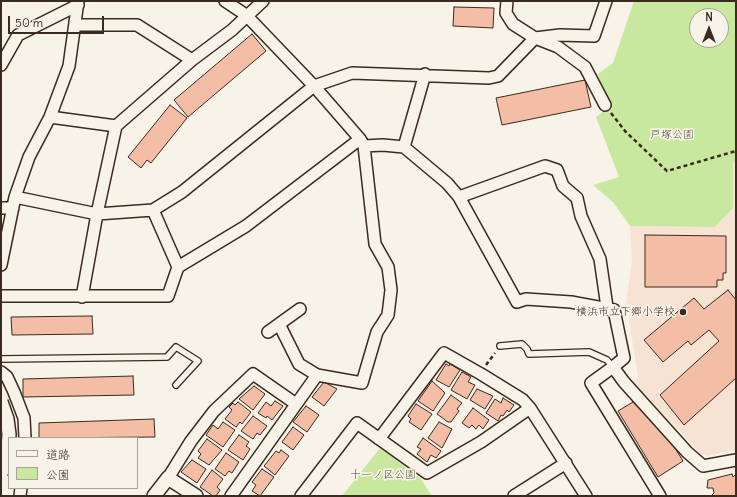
<!DOCTYPE html>
<html>
<head>
<meta charset="utf-8">
<style>
	body { margin:0 }
	#map { position:relative; width:737px; height:497px; overflow:hidden; background:#f7f3e8; font-family:Delius,"Klee One",sans-serif }
	canvas { display:block }
	.frame { position:absolute; inset:0; border:2px solid #3b2a1e; pointer-events:none }
	.legend { position:absolute; left:8px; top:437px; width:130px; height:52px; box-sizing:border-box; background:#f7f3e8; border:1px solid #aca397; margin:0; padding:5px 7px; list-style:none; font-size:12px; color:#3b2a1e }
	.legend li { display:flex; align-items:center; gap:8px; height:20px }
	.legend b { width:20px; border:1px solid #aca397 }
	.north { position:absolute; left:689px; top:8px; width:40px; height:40px; box-sizing:border-box; background:#f7f3e8; border:1px solid #aca397; border-radius:50%; rotate:0deg; font-size:11px; font-weight:700; line-height:16px; text-align:center; color:#3b2a1e }
	.north::after { content:''; display:block; margin:auto; width:14px; height:18px; background:#3b2a1e; clip-path:polygon(50% 0,100% 100%,50% 72%,0 100%) }
	.scale { position:absolute; left:8px; top:16px; width:96px; height:18px; box-sizing:border-box; border:2px solid #3b2a1e; border-top:0; padding-left:5px; font-size:12px; line-height:14px; white-space:nowrap; color:#3b2a1e; -webkit-text-stroke:3px #f7f3e8; paint-order:stroke }
</style>
</head>
<body>
<div id="map">
<canvas width="737" height="497"></canvas>
<div class="frame"></div>
<ul class="legend">
<li><b style="height:5px;background:#f7f3e8"></b>道路</li>
<li><b style="height:11px;background:#c8e8a0"></b>公園</li>
</ul>
<div class="north">N</div>
<div class="scale">50 m</div>
</div>
<script>
const c = document.querySelector('canvas').getContext('2d');
c.lineJoin = 'round';
function fill(path, color) { c.fillStyle = color; c.fill(path, 'evenodd'); }
const toPath = rows => new Path2D(rows.map(r => 'M' + r).join(''));
function strokePath(path, color, width, dash) { c.strokeStyle = color; c.lineWidth = width; c.lineCap = dash ? 'butt' : 'round'; c.setLineDash(dash || []); c.stroke(path); }
function label(font, color, halo, rows, align = 'center') {
  c.font = font + ' Delius,"Klee One",sans-serif'; c.lineWidth = 3.5; c.setLineDash([]); c.textBaseline = 'middle'; c.strokeStyle = halo; c.fillStyle = color; for (const [text, x, y, turn = 0] of rows) {
    c.save(); c.translate(x, y); c.rotate((+turn || 0) * Math.PI / 180); c.textAlign = isNaN(turn) ? turn : align; if (halo) c.strokeText(text, 0, 0); c.fillText(text, 0, 0); c.restore();
  }
}
fill(toPath([
	[733,162,736,162,736,449,708,456,701,454,633,382,638,377,629,320,632,305,626,304,632,259,630,226,715,227,733,208]
]), '#f6e3d4');
fill(toPath([
	[634,1,736,1,736,162,733,163,733,208,715,227,630,226,613,202,593,185,619,177,596,117,608,108,598,74,613,63],
	[697,16,721,16,721,40,697,40],
	[380,448,421,479,432,496,342,496]
]), '#c8e8a0');
const building = toPath([
	[454,7,494,8,493,28,453,26,454,7],
	[252,34,266,51,188,117,174,100,252,34],
	[585,80,591,107,502,125,496,98,585,80],
	[170,105,187,118,151,163,147,160,141,168,128,157,170,105],
	[645,235,726,236,726,273,723,273,723,280,717,280,717,287,645,287,645,235],
	[728,290,736,300,736,378,684,425,660,395,719,341,709,330,691,345,688,341,663,362,644,340,694,298,704,309,728,290],
	[92,316,93,334,12,335,11,317,92,316],
	[446,364,449,366,450,364,460,370,449,387,436,380,446,364],
	[462,372,471,377,468,382,475,385,467,399,451,390,462,372],
	[133,376,134,395,23,397,23,379,133,376],
	[432,381,445,393,433,411,418,401,432,381],
	[324,382,337,389,324,406,312,397,324,382],
	[254,386,265,394,253,410,239,399,254,386],
	[477,389,493,396,485,409,470,400,477,389],
	[451,395,462,403,457,409,459,411,451,422,448,422,437,414,451,395],
	[503,398,514,405,509,412,507,410,503,416,501,415,498,421,486,413,495,399,501,403,503,398],
	[275,401,283,406,272,420,267,416,266,418,258,413,266,402,271,406,275,401],
	[238,402,251,412,242,424,240,422,236,427,225,419,232,410,229,407,233,403,235,405,238,402],
	[633,402,670,440,683,461,658,477,618,411,633,402],
	[416,404,432,414,421,430,409,422,411,419,408,416,416,404],
	[306,406,319,415,307,432,293,422,306,406],
	[473,408,489,420,483,429,479,425,476,429,472,425,469,428,462,423,473,408],
	[253,416,267,426,260,435,257,433,253,439,241,431,253,416],
	[154,419,155,437,39,438,39,423,154,419],
	[223,422,235,430,223,447,206,435,213,425,218,429,223,422],
	[439,422,452,429,442,448,428,438,439,422],
	[293,427,304,435,293,450,282,442,293,427],
	[239,435,249,442,246,446,250,449,243,460,228,450,239,435],
	[423,438,441,451,436,458,431,455,427,462,417,454,421,449,417,447,423,438],
	[207,439,222,450,209,465,198,458,201,454,198,451,207,439],
	[281,450,289,456,275,475,264,466,276,451,279,453,281,450],
	[226,453,239,462,232,473,229,471,225,476,215,469,226,453],
	[192,460,206,469,197,483,181,472,192,460],
	[262,469,274,477,260,496,252,491,256,485,252,482,262,469],
	[212,470,223,479,217,487,220,490,216,496,213,496,200,487,212,470],
	[732,474,733,477,736,474,736,496,711,496,714,493,713,488,707,488,708,480,732,474]
]);
fill(building, '#f3bea5');
strokePath(building, '#3b2a1e', 1);
const service = toPath([
	[500,346,522,344,527,349,529,354,589,352,607,360,613,367],
	[1,359,167,357,176,347,198,361,176,385]
]);
const minor = toPath([
	[225,1,246,15,314,86,360,139,364,146,375,244,388,267,391,290,388,315,377,332,362,383,317,375,299,364,279,324],
	[507,1,506,13,513,24,535,38,558,47,585,67,605,105],
	[76,25,137,25,192,60],
	[1,65,18,35,78,5],
	[50,117,116,126,192,60,232,30,263,1],
	[364,146,383,145,404,147,447,183,459,197,517,302,526,299,571,302,614,310,624,358,613,367],
	[404,147,425,74],
	[15,197,97,214,153,210,182,192,314,86,352,73,489,78,498,76,535,38,560,35,594,36,606,1],
	[459,197,545,166,557,170,563,186,577,198,581,216,600,259,607,307],
	[1,208,13,208],
	[1,265,15,197,29,157,50,117,69,66,78,1],
	[178,267,246,226,360,139],
	[1,296,168,296,178,267,153,210],
	[82,297,97,214,116,126],
	[268,332,300,309],
	[1,372,7,377,14,392,24,418,25,438],
	[379,439,444,353,481,374,523,400,530,408],
	[168,478,191,441,214,411,253,374,296,404],
	[20,496,21,488],
	[231,496,317,375],
	[301,496,357,423,427,473,481,442,530,408,586,496],
	[514,496,566,463],
	[660,496,591,383,613,367,624,382,687,452,703,466,736,460]
]);
const tertiary = toPath([
	[154,496,168,478,196,496]
]);
strokePath(service, '#3b2a1e', 8);
strokePath(minor, '#3b2a1e', 14);
strokePath(tertiary, '#3b2a1e', 16);
strokePath(toPath([
	[611,113,625,131,667,171,736,151],
	[486,365,495,353]
]), '#3b2a1e', 2.5, [4, 3]);
strokePath(service, '#f7f3e8', 5.5);
strokePath(minor, '#f7f3e8', 11);
strokePath(tertiary, '#f7f3e8', 13);
const tertiaryBridge = toPath([
	[1,402,7,419,9,434,8,450,1,474]
]);
strokePath(tertiaryBridge, '#3b2a1e', 16, []);
strokePath(tertiaryBridge, '#f7f3e8', 13);
for (const [x, y, r, color] of [
	[683,312,4,"#3b2a1e"]
]) { const dot = new Path2D(); dot.arc(x, y, r, 0, 2 * Math.PI); c.fillStyle = color; c.fill(dot); strokePath(dot, '#f7f3e8', 1.5); }
label('11px', '#575038', '#f7f3e8', [
	["戸塚公園",672,135],
	["十一ノ区公園",383,475]
]);
label('11px', '#3b2a1e', '#f7f3e8', [
	["横浜市立下郷小学校",675,312]
], 'right');
</script>
</body>
</html>
